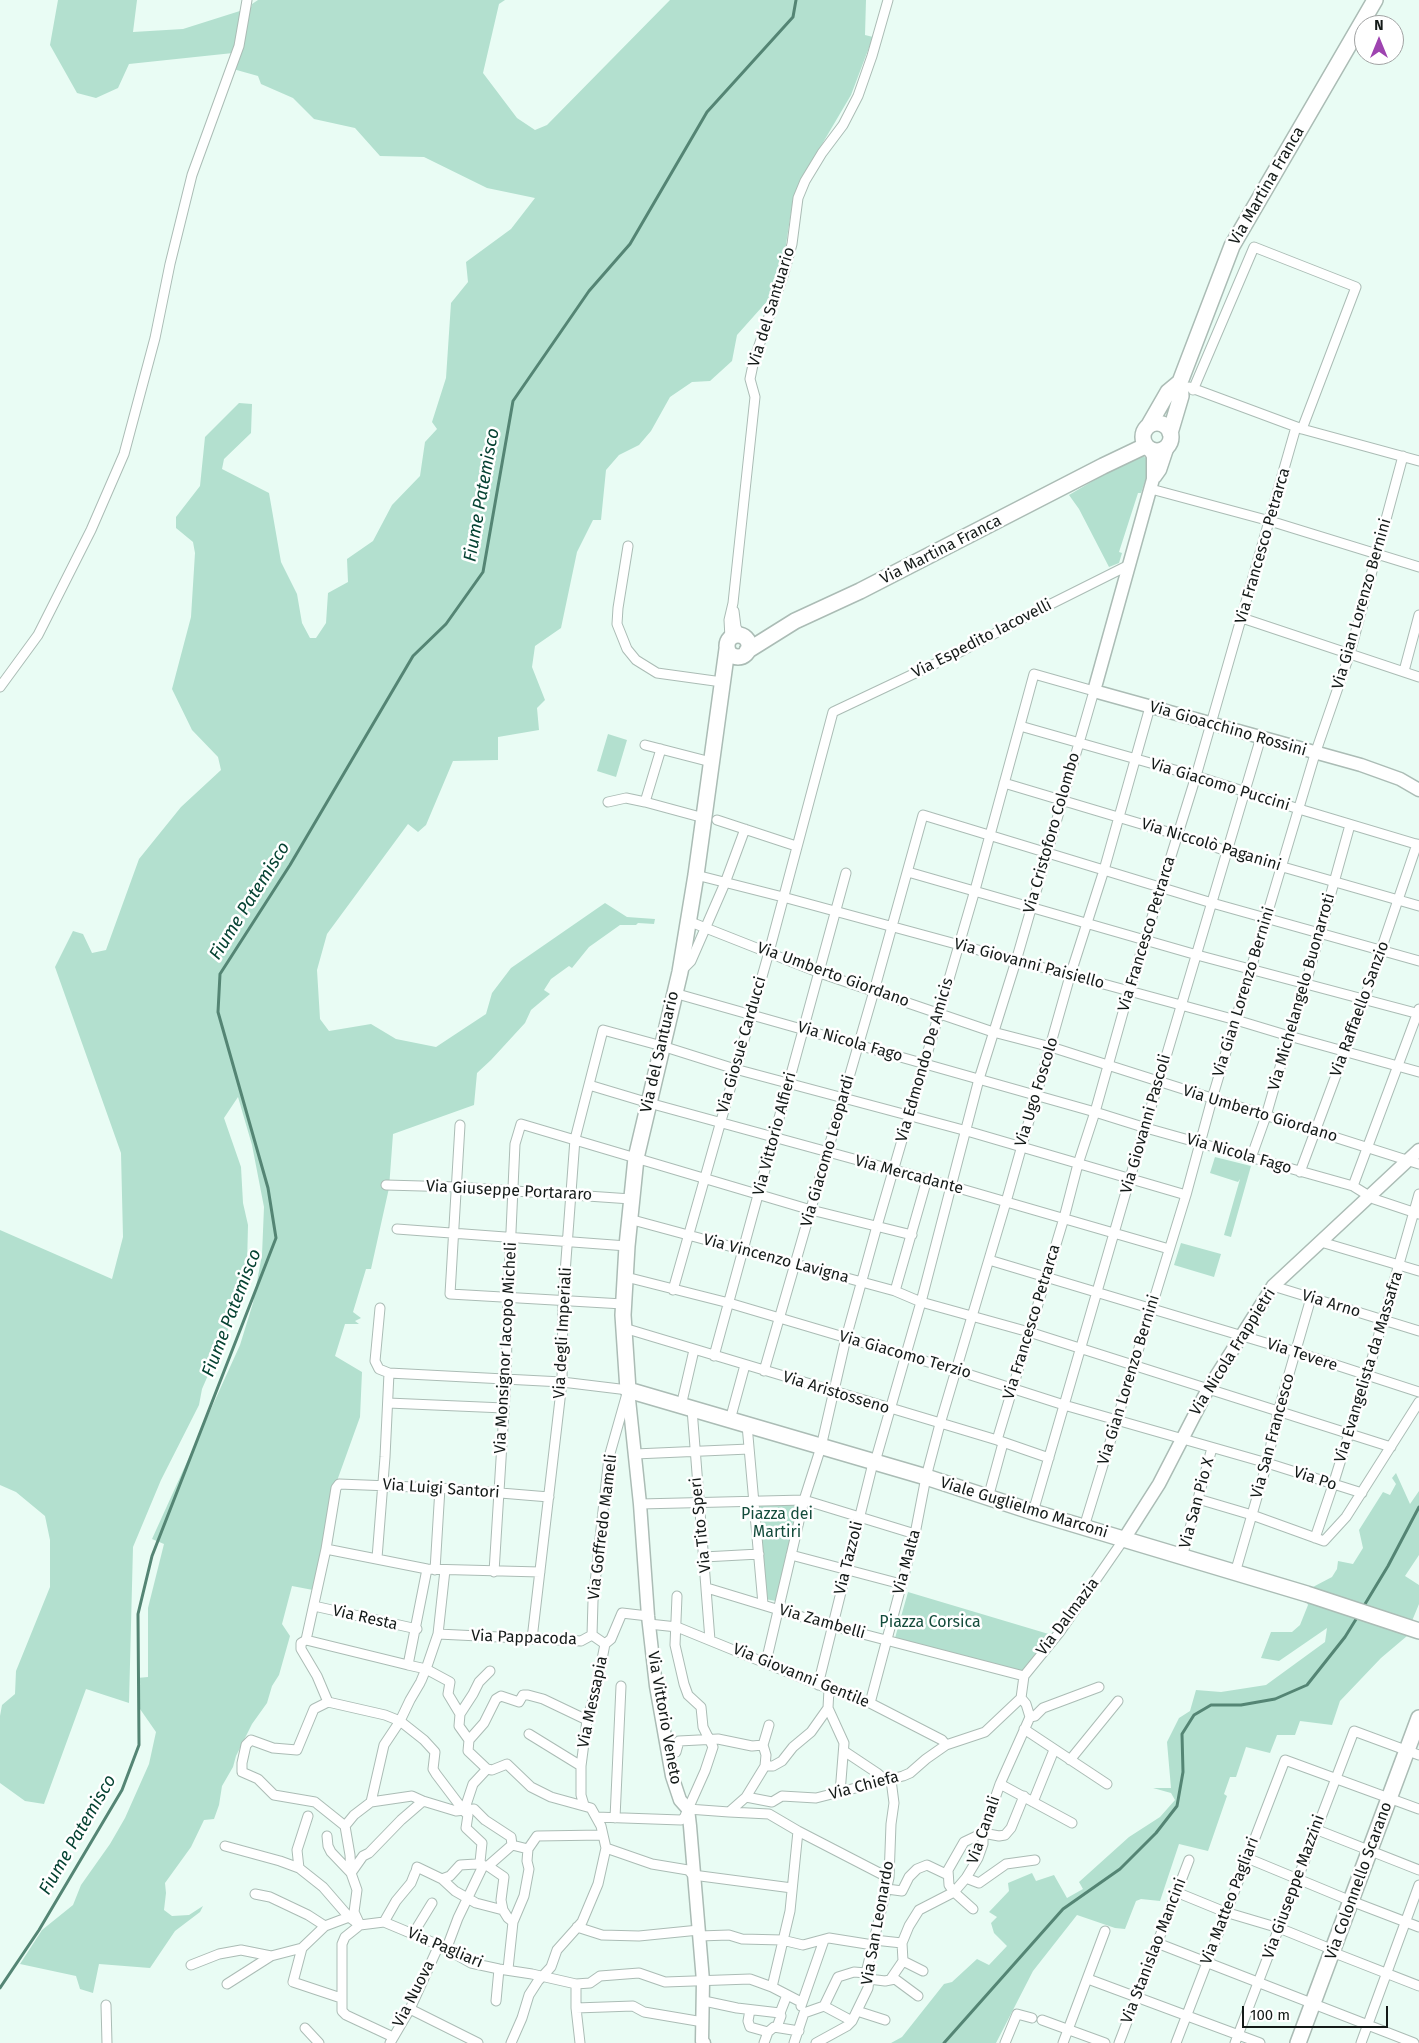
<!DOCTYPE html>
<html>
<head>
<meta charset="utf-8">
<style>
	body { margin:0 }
	#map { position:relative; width:1419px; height:2043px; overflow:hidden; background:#e9fcf4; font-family:"Fira Sans",sans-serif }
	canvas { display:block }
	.north { position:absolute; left:1354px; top:15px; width:50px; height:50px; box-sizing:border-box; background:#fff; border:1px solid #a1a3a3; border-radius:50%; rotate:0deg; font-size:14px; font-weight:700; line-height:20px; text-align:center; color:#141a18 }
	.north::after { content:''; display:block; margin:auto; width:18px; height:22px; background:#9e44b0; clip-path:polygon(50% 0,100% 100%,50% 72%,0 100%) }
	.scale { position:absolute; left:1242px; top:2006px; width:146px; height:22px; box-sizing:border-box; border:2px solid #141a18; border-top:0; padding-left:6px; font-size:15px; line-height:18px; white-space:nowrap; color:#141a18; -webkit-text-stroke:4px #fff; paint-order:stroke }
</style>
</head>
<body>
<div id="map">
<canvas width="1419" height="2043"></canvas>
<div class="north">N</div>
<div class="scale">100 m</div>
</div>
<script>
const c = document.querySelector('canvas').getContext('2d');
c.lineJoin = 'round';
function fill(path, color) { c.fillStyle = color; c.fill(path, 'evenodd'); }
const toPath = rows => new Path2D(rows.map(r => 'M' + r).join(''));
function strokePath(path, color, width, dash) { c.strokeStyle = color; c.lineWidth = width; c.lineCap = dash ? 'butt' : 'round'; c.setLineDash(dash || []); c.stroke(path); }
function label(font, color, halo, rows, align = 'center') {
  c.font = font + ' "Fira Sans",sans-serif'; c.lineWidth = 5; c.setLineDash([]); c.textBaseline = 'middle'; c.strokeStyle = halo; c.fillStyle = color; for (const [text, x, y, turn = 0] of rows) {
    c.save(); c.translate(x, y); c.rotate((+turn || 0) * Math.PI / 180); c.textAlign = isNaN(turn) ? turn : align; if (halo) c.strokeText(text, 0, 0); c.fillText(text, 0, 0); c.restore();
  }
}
fill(toPath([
	[58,0,137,0,133,32,183,29,243,10,233,53,129,64,118,88,96,98,77,93,50,45],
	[258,0,505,0,499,4,483,73,517,118,535,130,547,125,670,0,866,0,865,35,873,37,851,95,808,168,793,199,785,251,770,298,737,335,732,361,710,381,692,382,670,397,651,431,639,445,619,455,606,470,601,520,593,520,577,552,561,628,535,646,532,667,545,700,537,708,539,730,498,737,498,760,453,761,426,825,418,832,408,824,327,934,317,970,320,1019,329,1031,371,1024,396,1039,436,1047,486,1014,492,993,511,968,605,903,627,917,655,919,654,924,638,923,636,925,620,925,589,947,572,968,569,966,551,979,544,990,550,994,531,1010,525,1023,491,1060,477,1073,474,1105,393,1134,389,1188,371,1269,366,1269,353,1312,361,1318,355,1321,359,1324,345,1324,335,1356,362,1372,360,1417,333,1492,313,1590,292,1586,282,1624,290,1636,279,1675,272,1686,267,1703,252,1724,236,1756,233,1767,222,1786,219,1805,214,1819,204,1820,191,1847,165,1883,166,1893,164,1910,172,1916,189,1915,203,1906,200,1912,175,1931,150,1968,99,1964,93,1993,80,1989,76,1976,20,1964,42,1930,73,1905,81,1885,110,1844,125,1818,149,1764,156,1732,140,1709,137,1678,148,1677,148,1608,164,1544,152,1539,240,1345,253,1303,262,1255,264,1207,252,1145,238,1097,224,1118,241,1167,243,1203,248,1225,247,1266,240,1302,202,1389,199,1405,161,1480,133,1547,129,1703,86,1689,44,1804,25,1801,0,1783,0,1716,2,1705,15,1694,16,1671,50,1587,50,1540,45,1516,16,1492,0,1485,0,1230,112,1279,123,1237,121,1153,55,967,73,931,83,934,92,953,106,950,139,859,181,807,221,770,218,757,192,730,172,689,191,617,195,553,193,542,176,528,176,517,200,486,205,437,239,403,252,404,251,433,224,459,222,469,269,493,281,562,297,594,302,623,310,638,316,638,326,623,328,593,348,582,347,559,373,541,392,505,420,476,425,442,437,429,432,422,446,378,451,303,468,282,466,262,511,229,535,198,487,188,424,157,380,156,355,128,314,119,293,98,261,84,258,76,233,69,252,4],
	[1137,455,1141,455,1146,458,1149,462,1149,469,1141,493,1138,493,1119,552,1122,553,1119,563,1109,567,1079,509,1069,495],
	[608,734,627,740,616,777,597,771],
	[1215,1157,1251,1166,1231,1237,1224,1235,1240,1179,1238,1182,1210,1173],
	[1181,1243,1221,1254,1214,1277,1174,1265],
	[1396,1473,1410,1504,1419,1491,1419,1555,1405,1576,1419,1585,1419,1604,1412,1621,1311,1588,1332,1577,1337,1569,1338,1561,1353,1564,1363,1548,1359,1530,1383,1492,1390,1495,1396,1484,1392,1478],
	[798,1504,776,1601,765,1599,759,1506],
	[908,1592,1052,1635,1023,1671,895,1638],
	[1306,1600,1407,1636,1381,1658,1340,1701,1332,1725,1300,1721,1295,1735,1277,1735,1270,1753,1246,1747,1236,1777,1230,1777,1224,1794,1227,1796,1208,1851,1179,1844,1160,1901,1141,1899,1136,1901,1125,1929,1115,1928,1077,1915,1033,1971,996,2043,891,2043,902,2037,944,1984,952,1982,977,1959,989,1965,1007,1946,994,1933,991,1923,997,1917,989,1912,1009,1891,1008,1883,1032,1873,1036,1881,1054,1875,1067,1898,1083,1889,1079,1882,1129,1837,1160,1817,1175,1800,1171,1793,1153,1788,1171,1788,1167,1742,1179,1718,1190,1711,1196,1690,1221,1692,1266,1685,1325,1642,1327,1628,1279,1661,1261,1658,1271,1632,1292,1632,1300,1625,1308,1605]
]), '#b3e0cf');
strokePath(toPath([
	[1362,1609,1388,1566,1419,1507],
	[0,1988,39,1930,122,1790,139,1745,138,1614,152,1556,276,1238,268,1188,218,1012,220,974,290,865,413,656,446,624,483,572,513,401,589,291,630,244,707,112,793,17,796,0],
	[944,2043,1063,1909,1120,1869,1156,1833,1177,1806,1183,1772,1182,1734,1194,1715,1211,1705,1241,1705,1275,1699,1307,1685,1345,1637,1358,1616]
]), '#548574', 3);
const street = toPath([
	[1189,387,1302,429,1419,461],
	[1193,390,1254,247,1356,287,1302,429],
	[1151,489,1270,521,1419,567],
	[628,546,618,608,617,624,627,649,636,660,657,673,722,682],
	[734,611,736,627,740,635],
	[1242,618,1419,677],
	[730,638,729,620,733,603,755,397,750,379,754,360,784,273,792,244,798,198,805,181,822,153,843,125,858,96,872,56,888,0],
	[1404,671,1419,615],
	[0,687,38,635,91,530,124,454,155,338,170,264,192,175,239,46,247,0],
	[1020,726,1196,776,1299,809,1419,845],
	[645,745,711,762],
	[1004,783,1178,835,1227,851,1419,906],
	[608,802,626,798,645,802,704,818],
	[645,802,661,749],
	[717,820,796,846],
	[908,872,1197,955,1419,1014],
	[696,875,783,897,1236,1020,1289,1036,1419,1072],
	[688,921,820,973,993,1032,1051,1047,1419,1164],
	[681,971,691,961,725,883,745,829],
	[674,993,1095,1112,1146,1128,1353,1186,1374,1199,1419,1214],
	[589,1085,649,1103,927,1179,1169,1249],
	[460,1125,450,1294,623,1304],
	[1251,1158,1266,1116,1289,1036,1306,983,1350,825],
	[1300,1172,1364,1000,1417,844],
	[386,1185,457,1187,631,1199],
	[1353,1186,1419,1009],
	[629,1219,895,1291,921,1302,1029,1332,1391,1447],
	[397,1229,627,1246],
	[1321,1242,1419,1271],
	[989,1260,1296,1352,1419,1392],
	[626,1277,729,1303,955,1370,1064,1405,1267,1463,1362,1493],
	[1273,1286,1419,1331],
	[673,1290,769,952,833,712,962,651,1037,611,1129,565],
	[895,1291,927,1179],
	[380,1308,375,1361,379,1369,389,1373,562,1382,628,1390,609,1457,593,1601,592,1635],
	[624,1328,997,1440,1049,1458],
	[714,1356,846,873],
	[764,1371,874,991,923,815,1212,903,1419,961],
	[388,1403,504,1408],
	[681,1406,694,1350],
	[692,1409,710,1640],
	[730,1420,745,1365],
	[747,1425,763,1604],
	[997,1440,1064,1218,1078,1164,1095,1112,1129,991,1196,776,1296,427],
	[635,1454,749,1449],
	[988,1498,1003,1443],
	[1198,1499,1252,1515,1324,1541,1346,1517,1419,1402],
	[640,1504,804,1500,915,1534],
	[1033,1512,1130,1178,1261,737],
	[1084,1527,1186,1195,1212,1099,1315,754,1350,653,1403,456],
	[1315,1538,1333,1485,1367,1376,1419,1194],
	[326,1549,427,1569,540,1572],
	[791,1555,901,1584],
	[704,1557,759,1554],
	[1182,1557,1212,1448],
	[377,1558,385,1457,389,1373],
	[427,1569,408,1665,426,1669,438,1634,445,1570],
	[435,1570,440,1488],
	[494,1572,506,1379,508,1297,515,1144,521,1124,811,1210,912,1235],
	[1235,1573,1267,1463,1278,1412,1311,1298],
	[707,1588,832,1626,1024,1676],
	[314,1606,417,1629],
	[649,1624,677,1627,829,1689,870,1703,942,1740,946,1745],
	[438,1634,581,1641,592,1635,605,1644],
	[532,1639,562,1382,563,1300,575,1139,603,1030,662,1046,735,1069,967,1131,1186,1195],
	[306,1640,326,1549,336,1488,339,1484,440,1488,549,1497],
	[306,1640,408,1665],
	[306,1640,301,1643,301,1649,317,1676,328,1702],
	[766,1662,804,1500,821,1447,846,1338,877,1226,975,890,1034,674,1094,691,1016,961,979,1079,921,1302,875,1462,873,1463,818,1685],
	[421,1681,426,1669,450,1682,448,1694,460,1714,459,1726,469,1740,468,1751,487,1769],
	[829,1689,828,1708,844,1743,840,1793],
	[1021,1698,1024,1676,1059,1633,1124,1539],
	[328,1702,314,1709,297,1750,273,1748,251,1740,246,1745,242,1763,242,1772,258,1779,274,1795,315,1802,345,1826,350,1855,351,1873,357,1890,354,1912,360,1925,345,1937,342,1944,342,2011,346,2015,393,2037],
	[328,1702,385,1715,400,1721,424,1740,435,1752,433,1769,436,1774,464,1811],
	[870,1703,915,1534,926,1477,940,1424,1006,1202,1070,976,1104,870,1150,707],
	[460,1714,473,1694,479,1682,490,1671],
	[1030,1717,1035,1716,1043,1708,1099,1687],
	[1024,1729,1107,1784],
	[529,1734,581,1766],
	[469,1740,484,1723,496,1699,501,1696,519,1702,523,1695,528,1695,543,1699,587,1720],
	[844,1751,877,1773,885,1780],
	[668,1753,676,1752,679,1741,718,1739,752,1746,763,1745],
	[1070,1760,1118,1701],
	[765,1766,773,1766,782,1761,793,1747,811,1732,828,1708],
	[1000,1784,1072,1823],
	[746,1797,765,1766,766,1755,763,1745,769,1725],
	[371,1802,412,1796,423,1801,456,1811,474,1809,485,1820,511,1837,512,1845],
	[772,1802,782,1796,816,1798,903,1776,910,1773,926,1759,946,1745,985,1732,1021,1698],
	[772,1802,746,1797,729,1812,769,1814,798,1831,889,1878],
	[1033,1802,1054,1750],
	[584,1805,581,1795,581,1766,587,1720,596,1690,605,1644,611,1639,622,1613,648,1616],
	[688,1809,729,1812],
	[596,1817,681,1820,684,1818,705,1771,713,1747,703,1727,701,1707,688,1695,684,1684,675,1645,677,1596],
	[615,1818,621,1686],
	[345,1826,354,1815,371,1802,384,1745,400,1721,410,1700,420,1683],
	[1315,1829,1419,1870],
	[327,1836,328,1846,331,1852,351,1873,363,1856,369,1853,401,1820,423,1801],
	[225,1846,280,1861,299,1868,323,1887,349,1917,360,1925,384,1922,439,1945,471,1963,499,1969,532,1974,576,1984,590,1983,600,1976,639,1973,665,1982,750,1979,772,1987,801,2002],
	[606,1848,652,1864,688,1870,693,1875,792,1888],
	[1247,1858,1351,1901,1419,1927],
	[483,1866,480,1862,482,1843,466,1828,468,1815,464,1811,473,1784,487,1769,492,1770,507,1764,531,1787,551,1797,591,1808,601,1826,606,1848,598,1884,582,1922,557,1950,551,1967,538,1981,529,1995,522,2018,511,2043],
	[488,1866,504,1877,501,1900,503,1910,508,1918,513,1922],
	[299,1868,297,1850,308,1816],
	[416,1871,417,1867,442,1879,450,1876,460,1865,476,1864,483,1866],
	[966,1878,979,1883,1006,1864,1035,1860],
	[442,1879,455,1891,476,1903,503,1910],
	[887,1889,902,1891,909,1877,917,1869,927,1865,948,1875],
	[1176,1892,1225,1912,1279,1928,1326,1947],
	[255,1894,270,1897,308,1915,325,1926],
	[973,1909,954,1892,949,1885,948,1870,964,1842,983,1833,999,1836,1005,1835,1011,1828,1024,1796],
	[384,1922,396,1901,411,1883,415,1873],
	[577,1927,602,1935,639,1936,699,1930],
	[413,1934,432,1903],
	[699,1936,729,1935,742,1939,782,1940,803,1945,829,1938,873,1945],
	[874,1940,902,1943,909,1926,919,1910,954,1892,966,1878,978,1858,983,1844,983,1833,1000,1784,1030,1717,1026,1704,1021,1698],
	[1157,1943,1414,2043],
	[302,1948,293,1982,341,1998],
	[446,1950,458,1918,483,1866,488,1866,512,1845,528,1849,537,1836,603,1835],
	[1332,1952,1419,1986],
	[903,1961,923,1971],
	[191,1965,219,1954,241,1950,271,1956,302,1948,325,1926,349,1917],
	[508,1969,513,1922,524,1896,529,1869,527,1861,528,1849],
	[869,1979,885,1981,895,1979,918,1996],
	[1088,1979,1260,2043],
	[890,1980,903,1961,902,1943],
	[227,1984,271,1956],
	[576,1984,576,2008,580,2043],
	[772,1987,790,1911,798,1831],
	[496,2001,499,1969],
	[704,2001,737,2008,780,2013],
	[106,2005,107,2043],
	[801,2006,824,1940],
	[824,2006,852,2021],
	[576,2008,633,2006,644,2012,703,2022],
	[410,2009,478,2043],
	[750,2010,748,2021,750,2027,768,2032],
	[857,2011,885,2020],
	[1042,2020,1105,2043],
	[777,2027,781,2016,780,2013,787,1995],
	[305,2028,319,2043],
	[390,2043,410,2009,439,1945],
	[764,2043,768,2032,774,2027,799,2031],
	[794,2043,804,2013,824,2006,838,1977,854,1972,866,1973],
	[816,2043,847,2026,852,2021,868,1988,869,1979,866,1973,889,1878,891,1824,894,1803,891,1780],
	[1005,2043,1017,2014,1032,2018],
	[1063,2043,1105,1931],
	[1119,2043,1189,1860],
	[1176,2043,1285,1760,1419,1809],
	[1235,2043,1354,1731,1419,1755],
	[1361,2043,1419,1885]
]);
const secondary = toPath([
	[1149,449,1153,456,1153,479,1094,691,1361,765,1400,779,1419,790],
	[1155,477,1160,470,1168,446],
	[628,1390,640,1504,648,1616,656,1686,672,1776,680,1800,688,1809,690,1826,703,1981,702,2041,704,2043],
	[1124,1539,1159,1484,1208,1389,1273,1286,1419,1150]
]);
const primary = toPath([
	'1143 437a14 14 0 1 1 28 0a14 14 0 1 1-28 0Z',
	[1149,425,1168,392,1180,382,1232,246,1375,0],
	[1170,433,1181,396,1180,382],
	'727 646a11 11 0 1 1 22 0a11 11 0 1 1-22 0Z',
	[727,649,696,875,680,972,636,1158,627,1246,623,1315,628,1390,926,1477,1033,1512,1307,1594,1419,1631],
	[747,651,795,621,860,591,1103,466,1145,446],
	[1298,2043,1419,1718]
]);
strokePath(street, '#abbcb5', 11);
strokePath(secondary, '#abbcb5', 15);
strokePath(primary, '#abbcb5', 18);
strokePath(street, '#fff', 9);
strokePath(secondary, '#fff', 12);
strokePath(primary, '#fff', 15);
label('16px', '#141a18', '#fff', [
	["Via Martina Franca",1267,186,-60],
	["Via del Santuario",772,307,-73],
	["Via Francesco Petrarca",1263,546,-74],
	["Via Martina Franca",941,550,-27],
	["Via Gian Lorenzo Bernini",1362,604,-74],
	["Via Espedito Iacovelli",982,639,-27],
	["Via Gioacchino Rossini",1228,729,16],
	["Via Giacomo Puccini",1220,785,17],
	["Via Cristoforo Colombo",1052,833,-74],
	["Via Niccolò Paganini",1211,845,17],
	["Via Francesco Petrarca",1147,934,-73],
	["Via Giovanni Paisiello",1029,964,15],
	["Via Umberto Giordano",833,975,20],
	["Via Gian Lorenzo Bernini",1244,992,-73],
	["Via Michelangelo Buonarroti",1302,992,-74],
	["Via Raffaello Sanzio",1360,1009,-70],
	["Via Nicola Fago",850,1042,16],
	["Via Giosuè Carducci",742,1045,-74],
	["Via del Santuario",660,1052,-77],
	["Via Edmondo De Amicis",925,1060,-74],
	["Via Ugo Foscolo",1037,1092,-73],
	["Via Umberto Giordano",1260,1114,17],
	["Via Giovanni Pascoli",1146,1124,-74],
	["Via Vittorio Alfieri",775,1134,-75],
	["Via Giacomo Leopardi",828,1151,-74],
	["Via Nicola Fago",1239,1154,16],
	["Via Mercadante",909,1175,15],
	["Via Giuseppe Portararo",509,1191,3],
	["Via Vincenzo Lavigna",776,1259,15],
	["Via Arno",1331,1304,17],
	["Via Francesco Petrarca",1032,1322,-73],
	["Via degli Imperiali",563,1333,-87],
	["Via Monsignor Iacopo Micheli",506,1348,-87],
	["Via Nicola Frappietri",1233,1352,-58],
	["Via Giacomo Terzio",905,1355,16],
	["Via Tevere",1302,1355,18],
	["Via Evangelista da Massafra",1369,1367,-73],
	["Via Gian Lorenzo Bernini",1129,1380,-73],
	["Via Aristosseno",836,1393,17],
	["Via San Francesco",1273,1436,-75],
	["Via Po",1315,1479,18],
	["Via Luigi Santori",441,1489,4],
	["Via San Pio X",1197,1503,-75],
	["Viale Guglielmo Marconi",1024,1508,17],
	["Via Tito Speri",701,1525,-96],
	["Via Goffredo Mameli",603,1527,-83],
	["Via Tazzoli",849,1558,-76],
	["Via Malta",907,1562,-75],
	["Via Dalmazia",1068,1617,-53],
	["Via Resta",365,1618,13],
	["Via Zambelli",822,1622,16],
	["Via Pappacoda",524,1638,2],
	["Via Giovanni Gentile",801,1676,22],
	["Via Messapia",593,1702,-78],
	["Via Vittorio Veneto",664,1718,80],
	["Via Chiefa",864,1786,-15],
	["Via Canali",984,1830,-71],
	["Via Colonnello Scarano",1359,1881,-70],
	["Via Giuseppe Mazzini",1294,1887,-70],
	["Via Matteo Pagliari",1230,1901,-69],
	["Via San Leonardo",878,1923,-80],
	["Via Pagliari",445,1948,23],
	["Via Stanislao Mancini",1154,1951,-69],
	["Via Nuova",414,1994,-63]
]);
label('16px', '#144c3c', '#fff', [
	["Piazza dei",777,1515],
	["Martiri",777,1533],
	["Piazza Corsica",930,1623]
]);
label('italic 18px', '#054232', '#fff', [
	["Fiume Patemisco",482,495,-80],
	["Fiume Patemisco",250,901,-58],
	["Fiume Patemisco",232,1313,-69],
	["Fiume Patemisco",78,1835,-60]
]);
</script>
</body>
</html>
